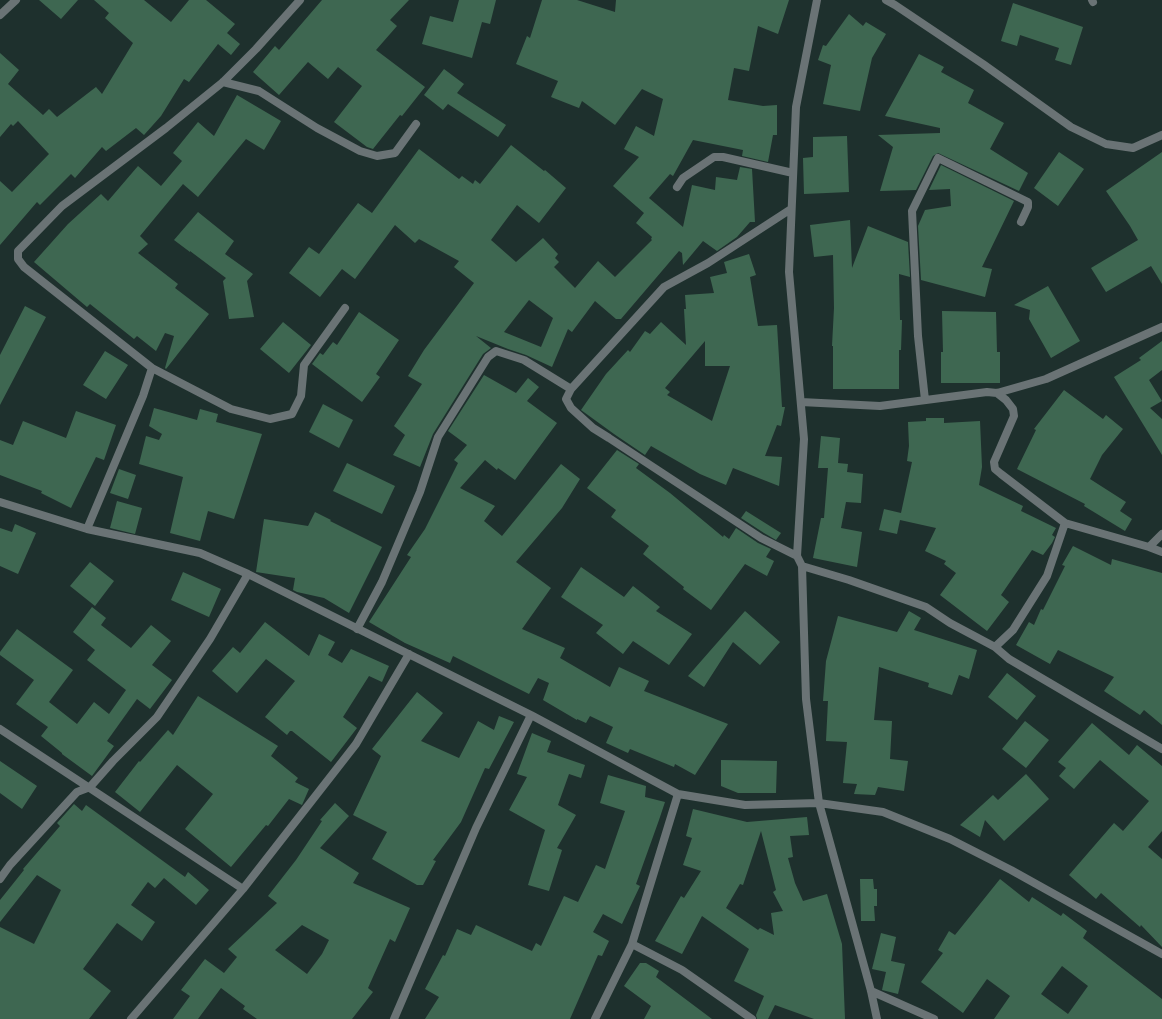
<!DOCTYPE html>
<html>
<head>
<meta charset="utf-8">
<style>
	body { margin:0 }
	canvas { display:block; background:#1e302d }
</style>
</head>
<body>
<canvas width="1162" height="1019"></canvas>
<script>
const c = document.querySelector('canvas').getContext('2d');
c.lineJoin = 'round';
function fill(path, color) { c.fillStyle = color; c.fill(path, 'evenodd'); }
const toPath = rows => new Path2D(rows.map(r => 'M' + r).join(''));
function strokePath(path, color, width, dash) { c.strokeStyle = color; c.lineWidth = width; c.lineCap = dash ? 'butt' : 'round'; c.setLineDash(dash || []); c.stroke(path); }
fill(toPath([
	[39,0,78,0,61,19],
	[94,0,144,0,171,22,189,0,206,0,235,24,227,33,240,44,231,55,218,44,189,82,184,79,161,116,144,135,136,128,106,151,102,147,75,178,71,174,40,205,37,202,0,245,0,181,12,192,49,154,18,121,13,126,11,124,0,137,0,53,19,70,8,84,43,115,49,109,57,117,96,87,102,94,133,43,105,18,109,13],
	[322,0,409,0,390,20,397,26,376,50,425,87,402,116,400,115,373,149,367,147,334,122,362,86,338,67,328,79,308,62,279,95,253,72,275,46,279,50],
	[459,0,496,0,490,24,482,22,472,58,422,44,430,16,453,22],
	[542,0,577,0,615,12,616,0,789,0,778,34,758,26,749,71,734,68,728,100,763,106,777,105,777,135,773,135,768,162,742,156,743,150,693,140,673,176,670,174,649,198,683,227,692,185,715,190,716,177,737,180,740,167,752,169,755,222,750,222,737,237,717,251,703,241,683,265,682,253,679,251,621,319,616,319,595,301,572,332,568,329,552,367,526,355,508,349,476,336,491,348,483,354,433,434,420,467,393,455,405,435,394,426,422,384,408,376,424,350,474,283,454,267,459,261,419,239,415,243,395,225,355,279,342,269,320,297,289,273,309,247,319,254,358,203,372,213,419,149,459,179,462,176,473,184,475,180,480,184,511,145,544,171,545,170,566,188,539,223,517,205,491,240,516,262,543,238,558,254,555,258,559,262,554,267,575,288,598,261,615,277,652,240,651,239,652,237,636,223,644,213,613,186,639,157,624,149,636,126,654,136,663,99,642,89,615,125,582,101,579,108,551,97,558,81,516,64,527,36,530,38],
	[529,300,553,318,541,347,504,332],
	[1013,3,1083,27,1071,65,1055,60,1059,48,1020,35,1017,46,1001,41],
	[849,14,863,26,866,22,886,34,872,58,860,111,823,104,831,65,818,60,823,45,826,46],
	[919,54,944,67,941,72,974,90,968,103,1004,123,990,149,1028,173,1019,191,938,153,933,156,916,190,880,191,893,147,878,135,940,133,940,128,885,116],
	[444,69,464,84,457,93,506,125,498,137,448,104,443,110,424,95],
	[237,95,281,121,264,150,246,139,198,197,183,184,140,236,148,244,138,253,178,284,175,288,209,314,166,369,165,368,174,336,165,333,156,351,137,336,134,339,90,304,87,307,34,262,68,224,101,194,108,201,138,166,161,186,182,161,173,153,198,122,214,136],
	[847,136,849,192,804,194,803,158,813,157,813,137],
	[1059,152,1084,169,1058,206,1034,188],
	[1162,152,1162,284,1151,266,1106,292,1091,268,1138,240,1130,226,1106,191],
	[941,165,1014,201,982,267,992,269,985,297,921,280,918,226,925,210,951,206,950,189,929,190],
	[198,212,234,241,225,254,253,274,247,281,254,317,229,319,223,281,226,278,190,251,190,252,174,240],
	[850,220,852,268,868,226,908,242,910,277,899,274,900,320,902,320,901,350,899,350,899,389,833,389,833,346,832,346,834,308,833,255,814,257,810,225],
	[749,254,756,275,750,277,758,326,777,325,782,407,785,407,781,426,777,425,765,456,782,457,779,486,733,468,726,485,700,474,651,446,645,455,614,434,581,410,606,374,628,350,630,352,645,331,650,334,661,322,686,345,684,309,686,309,685,295,714,293,710,277,727,273,724,262],
	[705,341,705,366,730,366,712,421,667,395,670,392,665,388],
	[1048,286,1080,341,1051,358,1029,319,1030,310,1014,305],
	[25,306,46,317,0,405,0,355],
	[942,311,996,312,997,352,1000,352,1000,383,941,383,941,352,943,352],
	[359,312,399,340,376,374,380,377,362,402,312,364,320,353,323,355,333,342,337,345],
	[283,322,311,345,289,373,260,349],
	[1162,341,1162,370,1149,380,1162,401,1150,408,1162,419,1162,455,1114,377,1141,360,1139,358],
	[105,351,128,365,106,399,83,385],
	[484,375,516,393,528,378,539,387,527,401,557,423,515,480,498,468,497,470,485,460,460,488,495,506,484,521,502,536,561,464,580,479,562,508,516,562,551,588,522,629,565,648,560,658,610,687,619,667,649,681,644,691,728,724,695,775,675,764,674,767,630,749,628,753,606,743,613,727,590,716,586,723,577,719,577,720,543,700,549,683,538,678,529,694,453,656,450,663,405,643,369,622,411,557,407,555,425,529,458,463,454,460,467,445,448,431],
	[1064,390,1103,419,1106,415,1123,429,1102,455,1090,479,1126,502,1120,511,1132,519,1125,531,1084,506,1085,504,1017,469,1036,430,1034,429],
	[323,404,353,420,339,448,309,432],
	[154,408,197,420,200,409,218,414,216,422,262,434,234,519,208,511,200,541,170,533,183,477,139,464,146,436,159,440,162,434,149,426],
	[76,411,116,425,104,460,96,457,71,508,41,493,42,491,0,475,0,440,13,445,23,421,66,438],
	[926,418,944,418,944,423,980,421,982,467,979,485,1023,506,1021,511,1056,528,1052,535,1055,537,1052,543,1043,555,1032,550,1001,595,1009,602,987,631,940,595,956,573,944,564,946,561,925,551,936,528,900,520,897,534,879,530,884,509,901,513,912,462,907,461,909,446,908,422,926,421],
	[821,436,840,438,838,463,848,464,847,472,863,474,861,503,846,502,841,528,862,532,857,567,813,558,821,518,824,518,828,468,818,468],
	[617,450,639,464,636,468,670,493,723,537,724,535,729,539,736,528,758,543,771,549,766,557,774,561,767,576,745,564,711,610,683,589,684,587,643,554,649,546,611,517,616,510,587,488],
	[347,463,395,486,382,514,333,491],
	[119,469,136,475,128,499,110,493],
	[117,501,142,508,135,534,110,528],
	[746,511,781,533,776,540,764,533,741,518],
	[315,512,331,520,330,521,382,547,349,613,324,598,297,592,293,590,295,578,256,572,264,519,308,526],
	[15,524,36,533,18,574,0,566,0,528,12,532],
	[1073,546,1111,565,1112,559,1162,573,1162,725,1144,710,1140,715,1104,691,1114,677,1058,650,1050,664,1016,645,1029,622,1034,625,1041,609,1043,610,1065,566,1062,565],
	[90,562,114,581,95,606,70,586],
	[581,567,624,597,633,586,660,607,656,611,692,634,669,665,633,641,623,654,596,633,603,625,561,597],
	[183,572,221,589,209,617,171,600],
	[92,607,106,618,101,625,131,648,151,625,171,641,152,665,172,680,150,709,137,699,107,741,114,746,92,776,62,754,62,753,41,736,48,727,16,704,34,680,0,655,0,652,17,629,73,670,49,702,77,724,94,702,109,714,126,690,87,660,95,650,73,632],
	[745,611,780,642,760,665,733,642,704,687,688,676],
	[909,611,921,618,914,630,977,650,969,679,959,675,952,695,928,687,929,683,879,667,874,720,892,721,890,759,908,761,904,791,878,787,875,795,854,794,857,784,843,783,847,742,826,741,828,701,823,701,826,661,838,616,897,632],
	[265,622,309,656,319,634,335,642,328,655,342,663,351,649,389,666,382,682,369,676,343,717,357,728,331,762,292,731,290,731,287,735,265,717,295,681,266,659,237,693,212,671,233,647,240,653],
	[1007,673,1036,696,1017,720,988,697],
	[417,692,443,713,421,741,459,758,478,721,494,730,499,716,514,722,489,769,485,768,461,822,433,860,436,861,423,885,417,885,372,859,387,832,353,815,381,756,372,749],
	[198,696,278,746,271,756,298,778,295,782,309,789,302,805,289,799,268,826,266,825,231,867,185,829,213,794,177,765,140,812,115,792,139,761,140,762,168,730,173,735],
	[1025,721,1049,740,1026,768,1002,749],
	[1092,723,1129,755,1137,745,1162,766,1162,831,1148,847,1162,859,1162,947,1141,925,1140,927,1101,893,1096,899,1069,875,1114,823,1123,831,1149,801,1100,760,1074,789,1059,776,1066,768,1058,762],
	[532,733,551,741,547,752,585,765,581,778,569,774,558,805,576,815,557,848,562,850,549,891,528,885,545,830,509,810,527,777,517,774],
	[721,760,777,761,776,793,738,793,721,786],
	[0,761,37,786,22,809,0,793],
	[1026,774,1049,799,1004,841,985,820,980,837,960,825,993,795,998,800],
	[608,775,646,786,645,797,665,802,659,820,636,884,640,886,622,924,603,914,593,932,609,941,602,956,598,955,570,1019,425,1019,439,997,425,989,443,955,445,956,457,929,471,935,476,925,532,951,536,943,541,946,564,896,578,902,596,865,605,869,625,811,600,803],
	[335,803,349,816,320,848,359,873,353,883,410,908,395,942,390,939,368,988,373,992,352,1019,257,1019,243,1009,245,1006,221,988,198,1019,173,1019,190,996,181,990,205,959,224,973,237,957,228,949,277,903,268,896,296,860,322,821,320,820],
	[302,925,329,940,322,954,307,974,275,950],
	[74,804,82,811,86,805,185,877,188,872,209,890,196,905,164,878,155,888,148,882,131,905,155,922,142,941,117,923,83,969,111,991,89,1019,0,1019,0,927,34,944,61,890,37,875,0,922,0,900,24,870,23,869,60,826,57,823],
	[693,809,747,822,807,817,809,835,790,836,793,857,788,858,795,883,803,901,827,894,842,944,845,1019,814,1019,775,1005,768,1019,757,1019,756,1015,764,996,734,981,749,949,702,916,682,954,655,941,681,896,684,898,701,871,683,865,692,838,686,836],
	[761,831,776,890,773,892,783,911,771,913,774,935,760,928,758,930,726,908,740,884,743,885],
	[860,879,873,879,874,889,877,889,877,906,874,906,875,921,861,921],
	[1000,879,1029,902,1032,897,1061,916,1063,913,1087,931,1083,938,1162,999,1162,1019,994,1019,1010,996,987,979,963,1013,921,982,943,953,938,950,949,931,955,935],
	[1062,966,1088,986,1068,1014,1041,994],
	[881,933,896,937,891,961,905,964,898,994,882,990,886,972,872,969],
	[640,963,646,963,659,971,656,977,712,1019,644,1019,651,1006,624,986]
]), '#3e6751');
strokePath(toPath([
	[300,0,256,49,223,82,166,128,62,206,18,251,18,259,24,267,152,368,231,409,270,419,292,414,301,396,304,365,345,308],
	[817,0,796,107,789,272,804,439,797,556,802,566,806,699,819,803,871,991,877,1019],
	[886,0,895,5,983,64,1071,127,1106,144,1133,148,1162,135],
	[1092,0,1093,2],
	[0,15,16,0],
	[223,82,259,91,317,128,360,151,377,156,395,153,416,124],
	[677,187,683,178,714,157,723,157,793,173],
	[791,209,708,263,664,287,571,389,566,399,571,408,593,428,609,438,761,538,797,556],
	[997,393,1006,400,1013,409,1014,416,994,462,995,469,1001,474,1065,523,1149,547,1162,552],
	[925,400,918,336,912,211,938,158,1028,202,1028,207,1021,222],
	[801,402,880,406,987,392,997,393,1046,379,1162,327],
	[0,502,87,529,200,553,248,574,531,715,678,794,745,805,819,803,883,812,950,839,1011,870,1162,954],
	[87,529,143,396,152,368],
	[1149,547,1162,534],
	[802,566,849,580,926,607,950,623,995,647,1009,659,1162,749],
	[357,629,382,582,420,492,438,437,488,357,496,351,524,360,571,389],
	[995,647,1013,630,1047,576,1065,523],
	[0,729,243,889],
	[0,879,10,865,77,792,90,787,113,761,157,717,210,639,248,574],
	[632,944,682,970,752,1019],
	[871,991,934,1019],
	[131,1019,243,889,356,744,409,654],
	[394,1019,476,828,531,715],
	[595,1019,632,944,678,794]
]), '#6a7375', 8);
</script>
</body>
</html>
